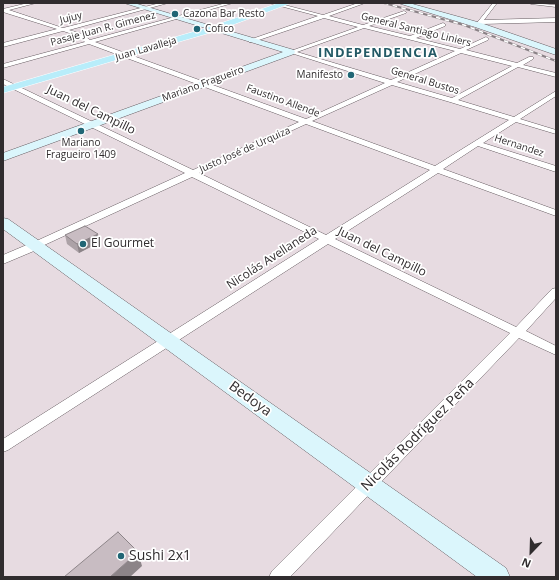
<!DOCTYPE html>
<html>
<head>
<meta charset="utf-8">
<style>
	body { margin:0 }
	#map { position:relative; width:559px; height:580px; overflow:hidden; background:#e7dbe1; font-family:"Open Sans",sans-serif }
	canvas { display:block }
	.frame { position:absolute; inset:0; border:4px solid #302c2e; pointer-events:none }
	.north { position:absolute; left:511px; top:532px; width:40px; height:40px; -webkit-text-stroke:3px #fff; paint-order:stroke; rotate:203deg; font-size:11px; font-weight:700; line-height:16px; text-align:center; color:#302c2e }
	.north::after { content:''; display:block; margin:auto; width:14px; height:18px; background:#302c2e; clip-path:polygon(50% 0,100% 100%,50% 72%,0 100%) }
</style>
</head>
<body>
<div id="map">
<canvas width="559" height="580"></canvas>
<div class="frame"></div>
<div class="north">N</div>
</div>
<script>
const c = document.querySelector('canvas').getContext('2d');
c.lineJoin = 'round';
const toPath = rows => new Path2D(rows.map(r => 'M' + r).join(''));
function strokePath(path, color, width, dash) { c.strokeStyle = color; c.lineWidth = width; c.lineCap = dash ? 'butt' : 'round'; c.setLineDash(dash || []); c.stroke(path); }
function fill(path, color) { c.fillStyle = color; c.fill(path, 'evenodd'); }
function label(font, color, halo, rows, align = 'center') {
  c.font = font + ' "Open Sans",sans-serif'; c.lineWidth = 3.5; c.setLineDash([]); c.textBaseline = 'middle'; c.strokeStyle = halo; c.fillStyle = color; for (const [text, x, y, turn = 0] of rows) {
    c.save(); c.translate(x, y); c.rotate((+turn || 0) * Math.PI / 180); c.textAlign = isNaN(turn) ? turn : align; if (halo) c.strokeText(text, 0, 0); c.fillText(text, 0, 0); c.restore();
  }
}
const minor = toPath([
	[28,3,36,3,9,10,63,28,160,3,168,3,69,30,82,34,90,40,226,3,233,3,95,42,306,119,385,83,288,52,358,27,324,18,253,42,249,42,249,40,318,16,269,3,277,3,323,15,358,3,365,3,329,16,363,25,404,11,406,12,406,13,369,26,410,36,443,23,445,24,445,26,416,38,460,49,486,37,489,39,488,40,466,50,517,63,529,57,533,57,533,59,523,65,556,73,556,77,518,67,458,100,514,117,556,91,556,96,520,119,556,130,556,134,516,122,483,143,556,166,556,172,478,146,443,169,556,210,556,216,438,173,335,239,516,327,552,289,556,288,556,298,526,331,556,346,556,355,519,338,290,577,269,577,272,571,510,333,328,244,8,450,3,452,3,439,319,239,192,177,40,247,32,247,31,245,32,243,185,173,3,84,3,79,193,170,299,122,89,44,3,68,3,64,85,42,78,36,63,31,3,47,3,43,57,29,3,12,3,9,28,3],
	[364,28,455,51,391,80,297,52,364,28],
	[461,53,512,66,452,98,397,82,461,53],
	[392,85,450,102,509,120,435,166,312,121,392,85],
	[306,124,430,170,326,235,199,173,306,124],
	[493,3,497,3,484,20,556,18,556,22,482,24,480,26,476,26,476,24,493,3],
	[529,3,556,5,556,7,531,4,529,3]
]);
const tertiary = toPath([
	[36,241,41,242,42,245,41,248,3,264,3,255,36,241]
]);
const secondary = toPath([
	[124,3,134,3,294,50,295,52,294,54,3,161,3,153,283,52,124,3],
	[398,3,409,3,481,23,556,49,556,55,475,27,398,3],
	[3,218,8,219,506,568,510,577,477,577,3,229,3,218]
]);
const primary = toPath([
	[279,3,291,3,216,31,3,93,3,87,210,27,279,3]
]);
strokePath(minor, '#665c61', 1);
strokePath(tertiary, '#665c61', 1);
strokePath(secondary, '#665c61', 1);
strokePath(primary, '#fff', 1);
fill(minor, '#fff');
fill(tertiary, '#fff');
fill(secondary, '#dbf6fc');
fill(primary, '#b8edfa');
const rail = toPath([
	[384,3,464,25,556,61]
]);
strokePath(rail, '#8a8286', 2);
strokePath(rail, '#fff', 1.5, [4.5]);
fill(toPath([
	[65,235,100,242,79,253,67,244]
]), '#aca2a7');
fill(toPath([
	[98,234,100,242,79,253,77,244],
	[138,552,142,566,130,577,110,577]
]), '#8c8488');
const building = toPath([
	[85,226,98,234,77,244,65,235,85,226],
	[118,532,138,552,110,577,64,577,118,532]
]);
fill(building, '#c8bcc2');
strokePath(building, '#8c8488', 1);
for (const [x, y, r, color] of [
	[175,14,4,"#206675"],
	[197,29,4,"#206675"],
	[351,75,4,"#206675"],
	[81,131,4,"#206675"],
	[83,244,4,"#206675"],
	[121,556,4,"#206675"]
]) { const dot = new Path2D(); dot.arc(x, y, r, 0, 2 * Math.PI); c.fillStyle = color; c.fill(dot); strokePath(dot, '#fff', 1.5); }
label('10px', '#302c2e', '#fff', [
	["Cazona Bar Resto",183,14],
	["Cofico",205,29],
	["Manifesto",343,75,"right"],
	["Mariano",81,143,"center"],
	["Fragueiro 1409",81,155,"center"]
], 'left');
label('10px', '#302c2e', '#fff', [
	["Jujuy",71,18,-14],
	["Pasaje Juan R. Gimenez",103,29,-15],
	["General Santiago Liniers",416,30,14],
	["Juan Lavalleja",146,49,-16],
	["General Bustos",425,81,17],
	["Mariano Fragueiro",203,84,-20],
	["Faustino Allende",283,101,20],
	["Hernandez",519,146,18],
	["Justo José de Urquiza",245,150,-24]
]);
label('12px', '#302c2e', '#fff', [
	["Juan del Campillo",91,110,26],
	["Juan del Campillo",382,252,26],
	["Nicolás Avellaneda",272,258,-33]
]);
label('12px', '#302c2e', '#fff', [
	["El Gourmet",91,244]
], 'left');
c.letterSpacing = '1px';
label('bold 13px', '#235965', '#fff', [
	["INDEPENDENCIA",378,53]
]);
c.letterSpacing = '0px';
label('14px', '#302c2e', '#fff', [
	["Bedoya",250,399,36],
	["Nicolás Rodríguez Peña",418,435,-45]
]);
label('14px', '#302c2e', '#fff', [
	["Sushi 2x1",129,556]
], 'left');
</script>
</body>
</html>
